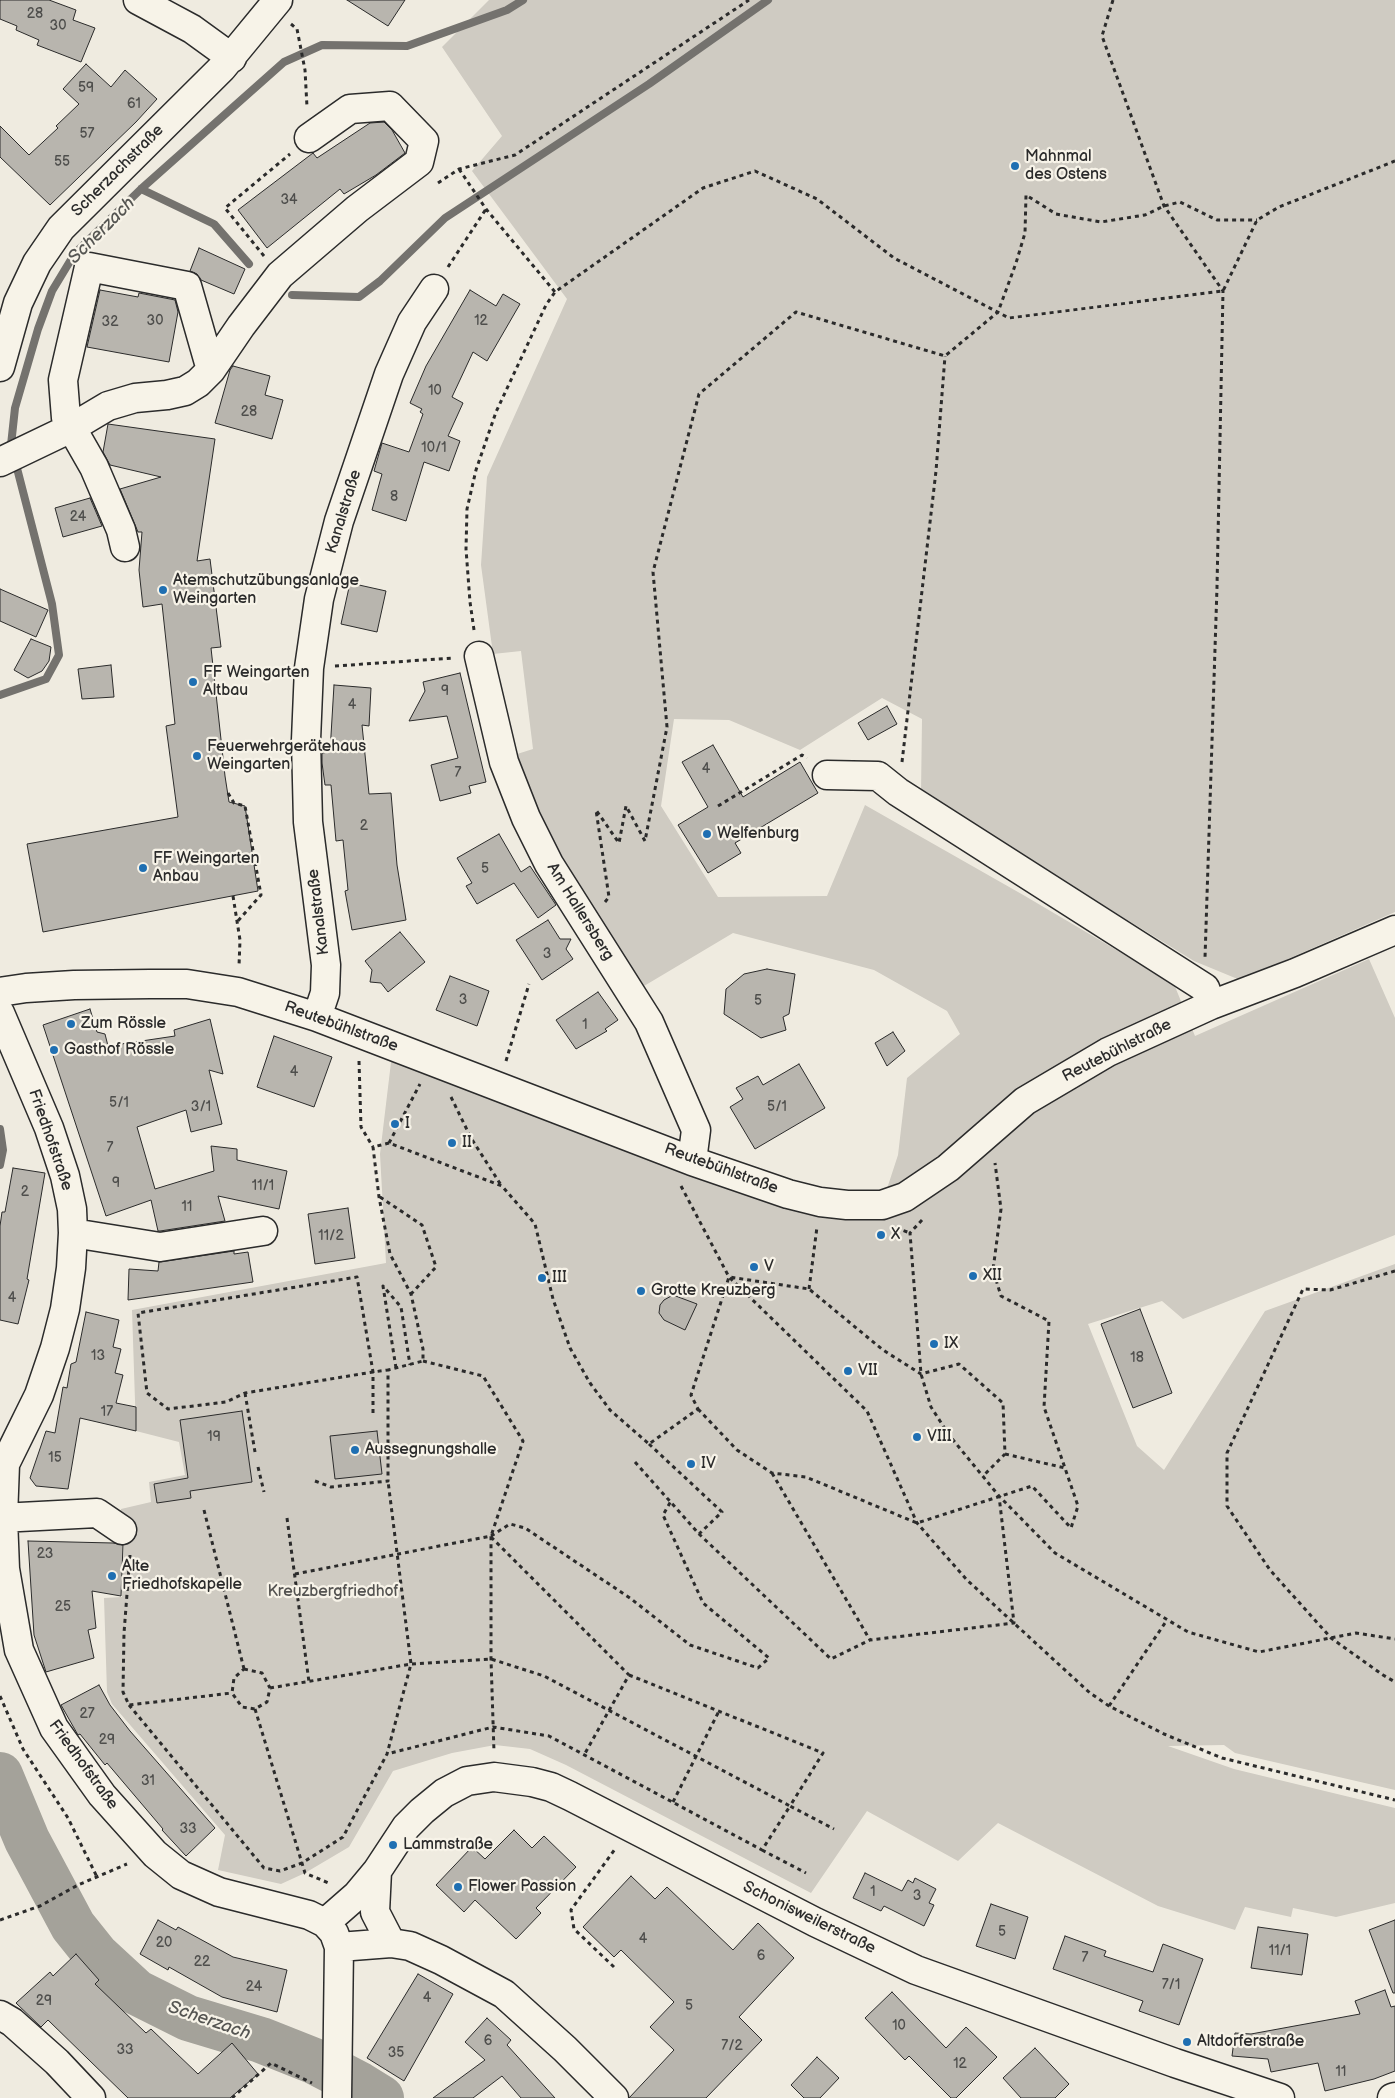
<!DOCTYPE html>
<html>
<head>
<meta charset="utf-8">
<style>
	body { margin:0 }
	canvas { display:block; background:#efebe0 }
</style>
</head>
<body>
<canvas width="1395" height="2098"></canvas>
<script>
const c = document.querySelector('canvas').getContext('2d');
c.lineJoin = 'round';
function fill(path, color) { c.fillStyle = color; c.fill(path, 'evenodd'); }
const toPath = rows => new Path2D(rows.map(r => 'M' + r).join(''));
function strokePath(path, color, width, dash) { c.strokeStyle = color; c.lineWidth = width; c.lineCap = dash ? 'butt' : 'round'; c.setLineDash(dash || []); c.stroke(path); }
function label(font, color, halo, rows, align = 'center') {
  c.font = font + ' "Balsamiq Sans",sans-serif'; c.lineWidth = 4.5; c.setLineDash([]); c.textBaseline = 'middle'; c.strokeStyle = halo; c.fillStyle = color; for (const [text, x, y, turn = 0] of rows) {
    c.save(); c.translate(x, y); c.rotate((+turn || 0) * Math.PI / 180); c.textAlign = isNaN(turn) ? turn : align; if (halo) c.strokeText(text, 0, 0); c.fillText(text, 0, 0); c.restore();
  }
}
fill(toPath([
	[489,0,1395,0,1395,912,1240,980,1194,961,921,793,922,719,882,698,800,750,729,720,674,719,661,806,718,897,827,896,865,805,1025,896,1174,984,1195,1036,1369,959,1395,1018,1395,1235,1183,1319,1162,1301,1088,1324,1137,1446,1164,1470,1265,1311,1395,1264,1395,1790,1235,1753,1224,1745,1168,1746,1234,1769,1395,1808,1395,1903,1336,1917,1293,1908,1291,1917,1245,1907,1235,1930,1158,1906,998,1823,958,1861,867,1811,811,1893,566,1765,530,1749,495,1745,452,1753,393,1771,349,1847,305,1873,281,1884,218,1870,225,1835,112,1704,107,1692,104,1598,122,1597,124,1541,122,1530,121,1509,151,1502,149,1482,185,1475,179,1442,136,1431,132,1310,386,1263,380,1154,392,1054,692,1161,882,1204,898,1155,907,1078,960,1034,947,1011,874,970,733,933,639,989,564,867,514,755,533,749,521,651,493,654,481,565,487,477,567,299,472,171,502,136,442,47]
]), '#cfcbc2');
strokePath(toPath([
	[141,189,214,224,249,264],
	[292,295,359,297,380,281,445,218,649,84,768,0],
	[0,695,46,679,59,655,52,604,11,445,15,408,38,329,52,291,75,253,141,189,284,62,322,45,407,46,507,10,523,0],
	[0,1129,3,1150,0,1165]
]), '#74726e', 8);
strokePath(toPath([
	[0,1775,27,1840,73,1926,97,1956,136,1992,188,2018,261,2040,314,2061,360,2085,381,2098]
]), '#a4a29a', 46);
const building = toPath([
	[0,0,49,0,76,10,73,20,95,28,81,62,37,45,39,40,16,30,17,26,0,19,0,0],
	[347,0,405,0,388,26,347,0],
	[86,64,111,87,125,70,157,99,136,122,50,205,0,157,0,126,29,155,58,128,56,126,79,104,63,89,86,64],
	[384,122,392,130,405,153,376,175,344,194,340,189,267,248,238,210,313,153,317,158,370,123,384,122],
	[199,248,245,269,234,294,201,280,197,274,190,271,199,248],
	[100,290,138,297,139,293,175,300,178,312,169,362,87,347,100,290],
	[470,290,496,306,503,294,520,304,487,361,473,352,452,397,463,403,448,436,460,441,449,471,424,462,406,521,372,510,382,474,374,471,382,443,409,452,423,414,420,412,422,409,410,403,426,366,470,290],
	[233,366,270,376,265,395,283,400,272,439,215,423,230,370,233,366],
	[108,424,215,439,197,561,210,559,221,647,211,648,225,776,229,802,245,806,258,891,43,932,27,844,178,817,166,726,175,724,162,604,143,607,139,570,142,532,138,532,120,489,161,477,110,465,103,452,108,424],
	[90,498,102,526,63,537,55,508,90,498],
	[350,583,386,591,377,632,341,624,350,583],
	[0,589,48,610,36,637,0,621,0,589],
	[31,639,51,647,49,661,42,671,28,678,14,670,31,639],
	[111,665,114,697,82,699,78,669,111,665],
	[460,673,486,782,469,786,471,793,440,801,431,765,458,758,447,716,409,721,425,691,423,682,460,673],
	[334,685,371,688,369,726,362,725,369,794,391,793,397,865,406,920,352,930,345,891,348,890,343,840,336,841,331,785,325,785,322,763,322,753,330,752,334,685],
	[887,706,897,724,868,740,858,723,887,706],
	[713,745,743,797,800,762,818,793,735,843,741,853,708,873,678,825,708,807,682,762,713,745],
	[499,834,521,872,530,866,556,905,538,918,514,883,477,904,466,886,472,883,457,858,499,834],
	[548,920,560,939,571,939,566,949,573,959,542,980,516,940,548,920],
	[400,932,425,962,388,992,381,983,370,982,372,970,365,961,400,932],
	[767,969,795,974,789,1014,783,1017,786,1030,761,1038,724,1014,726,989,744,974,767,969],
	[450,976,489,991,477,1026,436,1010,450,976],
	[598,992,618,1020,605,1029,607,1031,576,1049,556,1020,598,992],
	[90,1009,97,1032,105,1034,108,1046,175,1036,174,1030,210,1019,223,1074,209,1070,222,1124,191,1132,186,1110,137,1127,155,1189,214,1171,211,1146,237,1149,237,1160,287,1171,279,1209,218,1196,225,1221,160,1231,158,1231,151,1200,106,1216,43,1025,90,1009],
	[893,1032,905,1051,887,1066,875,1043,893,1032],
	[274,1036,332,1057,314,1107,257,1087,274,1036],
	[799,1064,825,1108,755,1149,730,1107,743,1099,736,1088,758,1076,763,1085,799,1064],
	[13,1168,45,1173,27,1279,29,1280,18,1324,0,1320,0,1226,2,1212,5,1212,13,1168],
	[348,1208,355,1258,315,1264,308,1214,348,1208],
	[234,1251,234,1254,248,1252,253,1282,128,1300,129,1269,158,1271,159,1262,234,1251],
	[673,1295,697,1304,685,1330,664,1320,659,1313,660,1305,664,1300,673,1295],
	[1140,1309,1172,1393,1133,1408,1101,1324,1140,1309],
	[86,1312,119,1320,113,1347,121,1349,115,1373,123,1375,116,1403,136,1407,136,1431,80,1418,68,1489,36,1486,30,1478,46,1431,55,1433,63,1387,67,1388,71,1364,76,1362,86,1312],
	[242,1411,252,1482,190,1491,191,1498,157,1503,154,1484,188,1478,180,1420,242,1411],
	[377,1431,382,1474,335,1479,330,1436,377,1431],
	[28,1541,113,1543,123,1545,121,1596,92,1591,96,1628,88,1630,94,1658,46,1672,34,1635,28,1541],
	[99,1685,110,1705,130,1731,215,1828,186,1856,162,1830,163,1829,107,1763,105,1765,80,1734,78,1735,61,1705,99,1685],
	[514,1830,532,1848,544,1836,576,1867,536,1908,541,1913,516,1939,475,1900,464,1912,436,1885,472,1847,485,1859,514,1830],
	[865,1873,902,1891,908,1880,913,1883,915,1878,936,1889,929,1903,934,1905,924,1926,884,1906,881,1911,853,1898,865,1873],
	[631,1876,655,1899,667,1887,733,1950,758,1923,794,1958,739,2017,762,2040,706,2098,629,2098,674,2050,650,2027,674,2002,621,1950,614,1957,583,1927,631,1876],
	[991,1904,1028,1917,1015,1959,976,1946,991,1904],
	[158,1920,176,1930,178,1927,233,1957,287,1970,277,2012,222,1997,169,1967,168,1970,140,1954,158,1920],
	[1395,1920,1395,1993,1393,1993,1369,1930,1395,1920],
	[1258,1927,1308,1934,1302,1975,1251,1968,1258,1927],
	[1065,1936,1106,1951,1104,1956,1153,1972,1163,1944,1203,1959,1179,2025,1139,2011,1143,2001,1053,1969,1065,1936],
	[76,1954,99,1980,95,1984,146,2033,151,2029,198,2074,232,2043,258,2074,230,2098,128,2098,48,2020,41,2027,16,2003,50,1972,53,1976,76,1954],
	[418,1974,453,1994,404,2081,367,2058,418,1974],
	[1385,1990,1391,2007,1395,2006,1395,2071,1374,2079,1325,2091,1318,2063,1271,2072,1268,2059,1232,2056,1235,2033,1251,2034,1360,2014,1355,2001,1385,1990],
	[892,1992,946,2048,966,2027,997,2057,956,2098,951,2098,909,2056,905,2060,865,2018,892,1992],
	[487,2018,511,2040,507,2045,555,2098,521,2098,502,2076,473,2098,433,2098,485,2060,465,2042,487,2018],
	[1035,2048,1069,2084,1055,2098,1021,2098,1003,2078,1035,2048],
	[817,2057,839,2078,820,2098,804,2098,791,2085,817,2057]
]);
fill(building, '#b8b5ae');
strokePath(building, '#2b2b2b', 1);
const minor = toPath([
	[138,0,192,29,232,58],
	[0,367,18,303,37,263,61,228,222,68,278,0],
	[0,462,71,428,108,406,135,398,167,395,185,391,198,383,211,370,241,326,280,275,357,209,419,162,424,141,390,106,350,109,309,138],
	[125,547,121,530,94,467,66,418,63,380,89,267,187,286,211,370],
	[479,656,504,762,526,818,549,864,649,1022,696,1130,692,1161],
	[827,775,878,776,898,792,1205,988,1211,1005],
	[0,992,26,988,74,985,150,984,187,984,238,992,317,1017,692,1161,788,1194,820,1202,847,1205,882,1205,905,1197,948,1168,1025,1101,1108,1052,1211,1005,1295,973,1395,930],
	[0,1013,49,1128,65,1176,72,1209,73,1233,71,1268,65,1309,55,1348,39,1395,5,1464,3,1518,5,1569,19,1650,54,1728,102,1795,155,1854,181,1875,219,1892,309,1915,325,1923,334,1933,339,1947,337,2098],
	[317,1017,325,993,326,965,308,822,306,740,309,668,319,599,339,521,389,374,412,322,434,289],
	[73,1233,160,1247,263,1231],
	[0,1518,97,1513,122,1530],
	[377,1871,375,1912,391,1943],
	[325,1923,357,1895,377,1871,406,1827,422,1811,444,1793,467,1781,494,1777,532,1782,551,1787,570,1796,815,1922,916,1970,1175,2063,1280,2098],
	[339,1947,391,1943,410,1946,441,1960,504,1994,565,2049,614,2098],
	[0,2015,12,2022,57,2062,91,2098],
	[1392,2098,1395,2097]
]);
strokePath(minor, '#2b2b2b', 31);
strokePath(toPath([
	[1113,0,1102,36,1164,206,1223,291,1217,587,1205,958],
	[291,24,297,29,305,70,307,107],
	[459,169,486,209,555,292],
	[438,183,459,169,515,155,749,0],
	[264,256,225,208,290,154],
	[448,267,486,209],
	[474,630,470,602,466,549,467,509,476,470,496,412,546,305,555,292,703,188,755,171,817,199,894,258,1009,318,1223,291,1257,220,1279,207,1395,161],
	[335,666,453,658],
	[902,762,936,471,945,356],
	[228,793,234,803,245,806,261,895,237,922],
	[718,806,802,755,807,758],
	[233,896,240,940,239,966],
	[605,902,609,897,596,810,619,843,626,806,645,841,667,727,653,572,699,394,796,312,945,356,998,312,1016,263,1025,233,1026,195,1056,214,1101,222,1145,215,1164,206,1180,202,1217,220,1257,220],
	[359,1061,361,1127,373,1147],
	[506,1061,529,984],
	[451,1097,471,1138,501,1185],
	[389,1143,420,1084],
	[681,1186,729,1277,867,1411,917,1523,967,1580,1090,1693,1109,1706,1164,1734,1222,1758,1395,1800],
	[380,1197,422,1225,436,1267,411,1294],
	[922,1220,910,1233,921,1374,931,1407,949,1435,999,1496,1055,1553,1188,1632,1259,1652,1356,1633,1395,1639],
	[896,1228,910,1233],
	[1395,1271,1330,1290,1303,1289,1227,1453,1227,1506,1270,1570,1331,1638,1383,1675,1395,1682],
	[809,1289,817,1227],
	[423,1361,483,1376,523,1441,491,1536],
	[396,1368,383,1286,401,1307,410,1365],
	[245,1393,255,1452],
	[698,1409,737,1450,772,1473,806,1477,917,1523,1032,1486,1071,1528,1078,1506,1044,1407,1049,1321,1001,1296,993,1270,1001,1209,995,1163],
	[373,1413,373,1372,357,1277,138,1313,147,1393,168,1409,226,1402,245,1393,373,1372,388,1370],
	[649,1444,722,1512,699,1534],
	[1005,1454,1065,1468],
	[635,1462,699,1534,831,1659,870,1640,1014,1623,999,1496],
	[258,1467,264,1492],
	[772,1473,870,1640],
	[315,1481,331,1487,388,1481,388,1370,423,1361,423,1349,411,1294,390,1254,379,1197,373,1147,389,1143,502,1186,535,1224,553,1299,570,1348,590,1383,610,1410,649,1444,698,1409,691,1395,729,1277,809,1289,883,1350,921,1374,959,1364,1003,1403,1005,1454,983,1476],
	[204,1510,244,1669],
	[287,1518,309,1682],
	[491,1536,510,1524,525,1528,630,1598,690,1645,758,1668,769,1658,703,1603,663,1515,671,1501],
	[491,1537,629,1675,584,1755],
	[130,1555,124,1633,123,1692,129,1705,232,1693],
	[295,1574,491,1536,491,1659,494,1752],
	[244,1669,262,1673,270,1688,267,1702,255,1709,242,1707,232,1693,234,1678,244,1669],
	[629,1675,823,1753,790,1806,834,1829],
	[270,1688,411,1664,491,1659,544,1676,790,1806,762,1850,549,1736,493,1727,387,1754],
	[0,1696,23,1749,68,1818,97,1877],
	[129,1705,264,1868,280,1871,302,1863,343,1837,387,1754,411,1664,388,1481],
	[1109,1706,1167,1620],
	[255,1709,305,1873,331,1884],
	[673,1802,719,1711],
	[762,1850,806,1873],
	[0,1920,40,1906,78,1885,127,1864],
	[614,1967,574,1929,571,1910,615,1849],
	[232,2098,271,2063,312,2083]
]), '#2b2b2b', 3, [4, 4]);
strokePath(minor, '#f7f3e8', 28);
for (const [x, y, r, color] of [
	[1015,166,5,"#1f6fb2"],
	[163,590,5,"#1f6fb2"],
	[193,682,5,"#1f6fb2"],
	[197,756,5,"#1f6fb2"],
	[707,834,5,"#1f6fb2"],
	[143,868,5,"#1f6fb2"],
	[71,1024,5,"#1f6fb2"],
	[54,1050,5,"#1f6fb2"],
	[395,1124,5,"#1f6fb2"],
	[452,1143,5,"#1f6fb2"],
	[881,1235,5,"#1f6fb2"],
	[754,1267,5,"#1f6fb2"],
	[973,1276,5,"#1f6fb2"],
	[542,1278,5,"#1f6fb2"],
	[641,1291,5,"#1f6fb2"],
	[934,1344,5,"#1f6fb2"],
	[848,1371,5,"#1f6fb2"],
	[917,1437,5,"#1f6fb2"],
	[355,1450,5,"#1f6fb2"],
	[691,1464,5,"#1f6fb2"],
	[112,1576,5,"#1f6fb2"],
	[393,1845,5,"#1f6fb2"],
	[458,1887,5,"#1f6fb2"],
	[1187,2042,5,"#1f6fb2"]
]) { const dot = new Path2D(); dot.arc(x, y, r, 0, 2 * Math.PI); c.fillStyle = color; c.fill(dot); strokePath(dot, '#f7f3e8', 2); }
label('14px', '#4e4e4c', null, [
	["28",35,14],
	["30",58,26],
	["59",86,88],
	["61",134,104],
	["57",87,134],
	["55",62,162],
	["34",289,200],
	["30",155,321],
	["12",481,321],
	["32",110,322],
	["10",435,391],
	["28",249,412],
	["10/1",434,448],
	["8",394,497],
	["24",78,517],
	["9",445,691],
	["4",352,705],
	["4",706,769],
	["7",458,773],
	["2",364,826],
	["5",485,869],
	["3",547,954],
	["3",463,1000],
	["5",758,1001],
	["1",585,1025],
	["4",294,1072],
	["5/1",119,1103],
	["3/1",201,1107],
	["5/1",777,1107],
	["7",110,1148],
	["9",116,1183],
	["11/1",263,1186],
	["2",25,1192],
	["11",187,1207],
	["11/2",331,1236],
	["4",12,1298],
	["13",98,1356],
	["18",1137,1358],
	["17",107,1412],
	["19",214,1437],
	["15",55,1458],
	["23",45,1554],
	["25",63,1607],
	["27",87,1714],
	["29",107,1740],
	["31",148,1781],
	["33",188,1829],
	["1",873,1892],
	["3",917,1896],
	["5",1002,1932],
	["4",643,1939],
	["20",164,1943],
	["11/1",1280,1951],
	["6",761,1956],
	["7",1085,1958],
	["22",202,1962],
	["7/1",1171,1985],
	["24",254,1987],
	["4",427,1998],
	["29",44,2001],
	["5",689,2006],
	["10",899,2026],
	["6",488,2041],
	["7/2",732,2046],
	["33",125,2050],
	["35",396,2053],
	["12",960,2064],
	["11",1341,2072]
]);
label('16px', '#2b2b2b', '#f7f3e8', [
	["Mahnmal",1025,157],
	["des Ostens",1025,175],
	["Atemschutzübungsanlage",173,581],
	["Weingarten",173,599],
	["FF Weingarten",203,673],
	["Altbau",203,691],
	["Feuerwehrgerätehaus",207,747],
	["Weingarten",207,765],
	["Welfenburg",717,834],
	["FF Weingarten",153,859],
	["Anbau",153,877],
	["Zum Rössle",81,1024],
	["Gasthof Rössle",64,1050],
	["I",405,1124],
	["II",462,1143],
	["X",891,1235],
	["V",764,1267],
	["XII",983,1276],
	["III",552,1278],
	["Grotte Kreuzberg",651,1291],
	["IX",944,1344],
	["VII",858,1371],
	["VIII",927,1437],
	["Aussegnungshalle",365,1450],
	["IV",701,1464],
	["Alte",122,1567],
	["Friedhofskapelle",122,1585],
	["Lammstraße",403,1845],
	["Flower Passion",468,1887],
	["Altdorferstraße",1197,2042]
], 'left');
label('16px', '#2b2b2b', '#f7f3e8', [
	["Scherzachstraße",118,171,-45],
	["Kanalstraße",344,512,-73],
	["Kanalstraße",319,912,-97],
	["Am Hallersberg",580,912,58],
	["Reutebühlstraße",341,1027,20],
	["Reutebühlstraße",1117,1051,-27],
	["Friedhofstraße",50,1140,71],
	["Reutebühlstraße",721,1169,20],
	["Friedhofstraße",83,1765,54],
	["Schonisweilerstraße",809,1918,26]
]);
label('16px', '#545351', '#f7f3e8', [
	["Kreuzbergfriedhof",333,1592]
]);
label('italic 18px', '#555552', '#f7f3e8', [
	["Scherzach",102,231,-45],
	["Scherzach",209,2021,19]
]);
</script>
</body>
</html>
